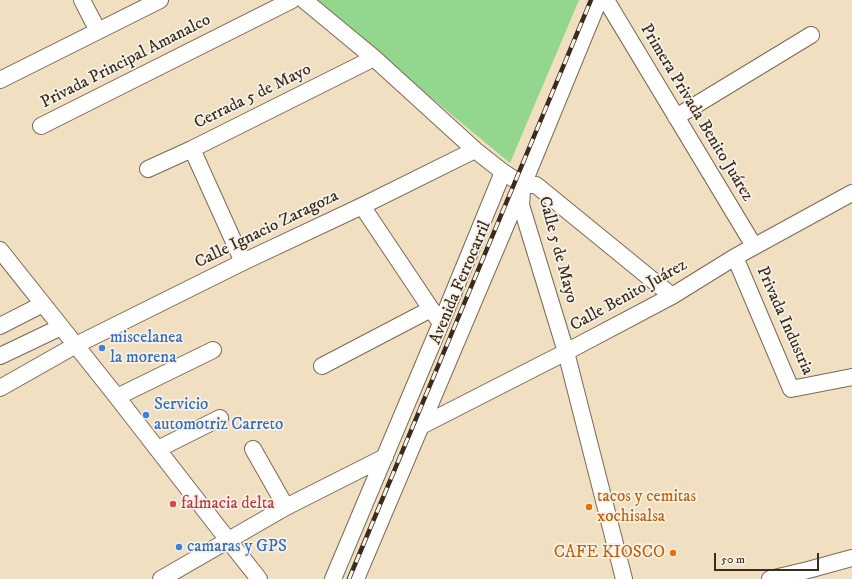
<!DOCTYPE html>
<html>
<head>
<meta charset="utf-8">
<style>
	body { margin:0 }
	#map { position:relative; width:852px; height:579px; overflow:hidden; background:#f0dfc0; font-family:"IM FELL DW Pica",serif }
	canvas { display:block }
	.scale { position:absolute; left:714px; top:553px; width:105px; height:18px; box-sizing:border-box; border:2px solid #3b2a1e; border-top:0; padding-left:5px; font-size:12px; line-height:14px; white-space:nowrap; color:#3b2a1e; -webkit-text-stroke:3px #f7f3e8; paint-order:stroke }
</style>
</head>
<body>
<div id="map">
<canvas width="852" height="579"></canvas>
<div class="scale">50 m</div>
</div>
<script>
const c = document.querySelector('canvas').getContext('2d');
c.lineJoin = 'round';
function fill(path, color) { c.fillStyle = color; c.fill(path, 'evenodd'); }
const toPath = rows => new Path2D(rows.map(r => 'M' + r).join(''));
function strokePath(path, color, width, dash) { c.strokeStyle = color; c.lineWidth = width; c.lineCap = dash ? 'butt' : 'round'; c.setLineDash(dash || []); c.stroke(path); }
function label(font, color, halo, rows, align = 'center') {
  c.font = font + ' "IM FELL DW Pica",serif'; c.lineWidth = 3.5; c.setLineDash([]); c.textBaseline = 'middle'; c.strokeStyle = halo; c.fillStyle = color; for (const [text, x, y, turn = 0] of rows) {
    c.save(); c.translate(x, y); c.rotate((+turn || 0) * Math.PI / 180); c.textAlign = isNaN(turn) ? turn : align; if (halo) c.strokeText(text, 0, 0); c.fillText(text, 0, 0); c.restore();
  }
}
fill(toPath([
	[313,0,579,0,510,163]
]), '#93d68d');
const minor = toPath([
	[82,0,98,31],
	[304,0,374,58,475,150,503,172,523,185],
	[606,0,754,246],
	[0,80,160,0],
	[676,117,811,35],
	[41,126,292,0],
	[192,149,243,262],
	[148,169,192,149,374,58],
	[523,185,536,185,672,296],
	[522,191,521,205,566,352,624,579],
	[362,206,431,309,441,323],
	[0,250,117,397,228,540,259,579],
	[735,257,791,389,852,377],
	[0,326,43,304],
	[0,356,61,327],
	[322,366,431,309],
	[0,388,76,345,243,262,362,206,475,150],
	[117,397,213,350],
	[421,426,566,352,672,296,735,257,852,193],
	[158,449,220,418],
	[253,449,286,507],
	[161,579,286,507,385,457],
	[333,579,441,323,503,172],
	[356,579,523,185,599,0],
	[770,579,808,570,852,558]
]);
strokePath(minor, '#7a6957', 18);
strokePath(minor, '#fff', 16);
const rail = toPath([
	[349,579,591,0]
]);
strokePath(rail, '#3b2a1e', 4.5);
strokePath(rail, '#f7f3e8', 3, [9]);
for (const [x, y, r, color] of [
	[102,348,4,"#3f7fe0"],
	[146,415,4,"#3f7fe0"],
	[173,504,4,"#e0444e"],
	[589,507,4,"#e8710a"],
	[179,547,4,"#3f7fe0"],
	[673,553,4,"#e8710a"]
]) { const dot = new Path2D(); dot.arc(x, y, r, 0, 2 * Math.PI); c.fillStyle = color; c.fill(dot); strokePath(dot, '#f7f3e8', 1.5); }
label('17px', '#3b2a1e', '#f7f3e8', [
	["Privada Principal Amanalco",126,62,-27],
	["Cerrada 5 de Mayo",253,97,-26],
	["Primera Privada Benito Juárez",696,113,59],
	["Calle Ignacio Zaragoza",267,230,-26],
	["Calle 5 de Mayo",557,250,75],
	["Avenida Ferrocarril",461,283,-67],
	["Calle Benito Juárez",629,296,-29],
	["Privada Industria",784,321,66]
]);
label('17px', '#366cbe', '#f7f3e8', [
	["miscelanea",110,338],
	["la morena",110,358],
	["Servicio",154,405],
	["automotriz Carreto",154,425],
	["camaras y GPS",187,547]
], 'left');
label('17px', '#c56008', '#f7f3e8', [
	["tacos y cemitas",597,497],
	["xochisalsa",597,517],
	["CAFE KIOSCO",665,553,"right"]
], 'left');
label('17px', '#be3a42', '#f7f3e8', [
	["falmacia delta",181,504]
], 'left');
</script>
</body>
</html>
